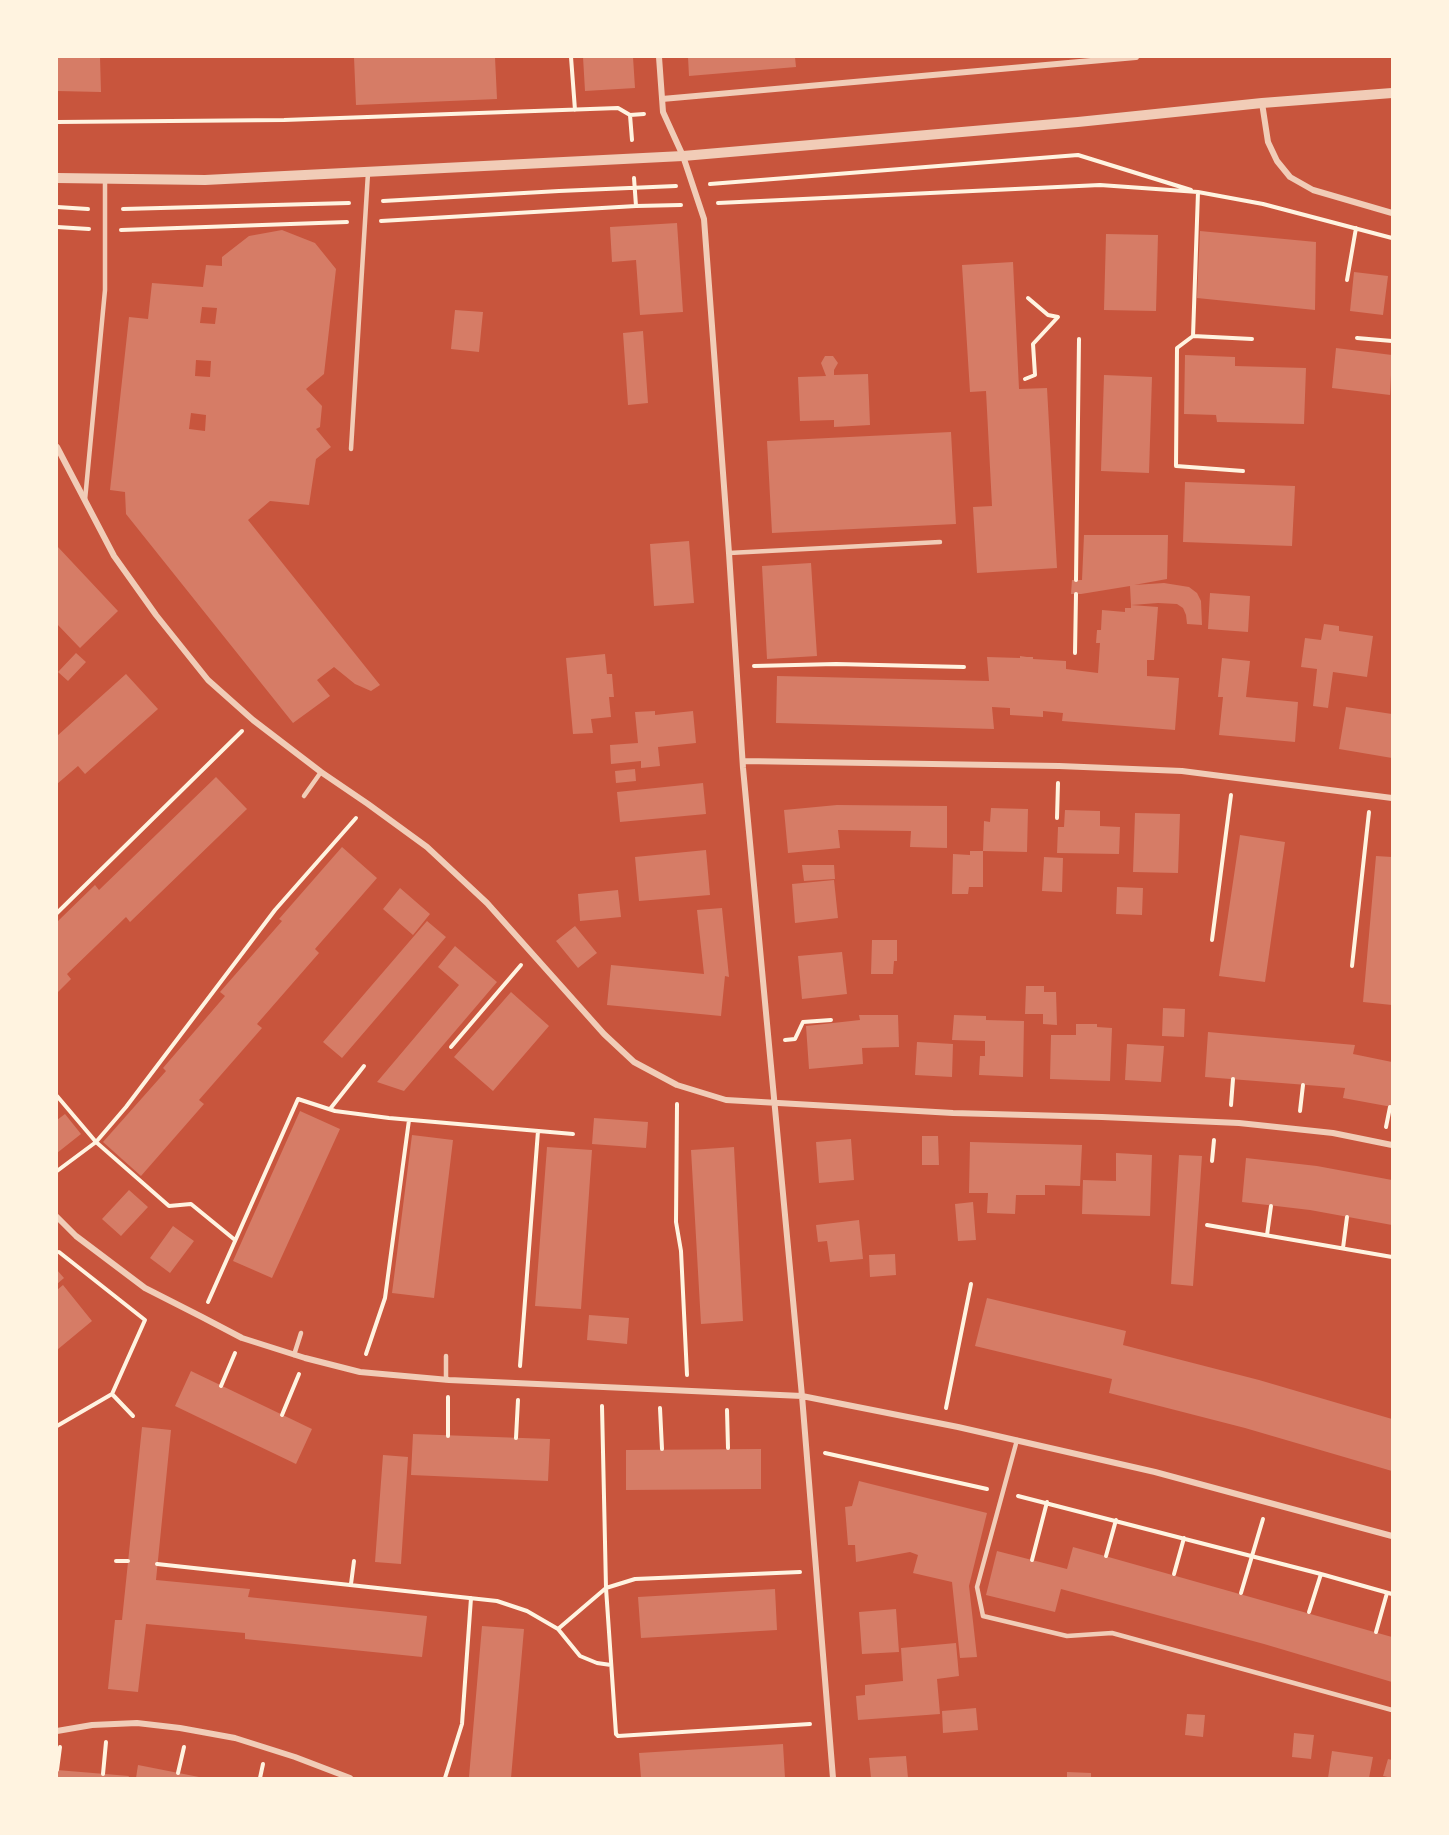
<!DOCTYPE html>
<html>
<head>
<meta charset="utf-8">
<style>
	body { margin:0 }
	#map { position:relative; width:1449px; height:1835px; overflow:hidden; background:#c8553d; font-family:"Titillium Web",sans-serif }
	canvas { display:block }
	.frame { position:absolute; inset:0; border:58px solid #fff3e0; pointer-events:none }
</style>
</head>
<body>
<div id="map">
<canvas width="1449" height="1835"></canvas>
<div class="frame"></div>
</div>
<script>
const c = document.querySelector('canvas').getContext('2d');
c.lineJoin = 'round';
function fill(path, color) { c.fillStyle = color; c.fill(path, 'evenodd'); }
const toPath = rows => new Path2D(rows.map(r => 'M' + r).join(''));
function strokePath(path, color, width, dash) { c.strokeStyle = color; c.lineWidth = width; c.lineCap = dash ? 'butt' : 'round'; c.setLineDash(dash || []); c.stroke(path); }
fill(toPath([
	[57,57,100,57,101,92,57,91],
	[354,57,495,57,497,99,356,105],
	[583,57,633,57,635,88,585,91],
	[688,57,795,57,796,67,689,76],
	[677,223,683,312,640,315,636,260,612,262,610,227],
	[282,230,315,243,336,269,324,374,306,389,322,406,320,427,316,429,331,447,316,459,309,505,270,501,248,520,380,685,371,691,355,684,334,667,317,680,330,696,293,723,126,514,125,492,110,490,129,317,148,319,152,283,203,287,206,265,222,266,222,257,249,236],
	[202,307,217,308,215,324,200,323],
	[196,360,211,361,210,377,195,376],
	[191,413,206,415,205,431,189,429],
	[1200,231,1316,242,1315,310,1197,298],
	[1106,234,1158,235,1156,311,1104,310],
	[1013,262,1019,389,1047,388,1057,568,977,573,973,507,992,506,986,391,970,392,962,265],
	[1354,272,1388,276,1383,315,1350,311],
	[455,310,483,312,479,352,451,349],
	[643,331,648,403,628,405,623,333],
	[1336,348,1392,355,1390,395,1332,388],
	[1185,355,1235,357,1235,366,1306,368,1304,424,1217,422,1216,415,1184,414],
	[825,356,833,356,838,363,834,370,834,375,868,374,870,425,834,427,834,420,800,421,798,377,826,376,821,363],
	[1104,375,1152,377,1149,473,1101,471],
	[951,432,956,524,772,533,767,441],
	[1185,482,1295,486,1292,546,1183,542],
	[1084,535,1168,535,1167,579,1134,585,1164,583,1189,587,1197,593,1201,601,1202,625,1187,624,1186,615,1183,608,1177,604,1158,603,1131,605,1130,586,1081,594,1071,594,1072,580,1082,580],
	[689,541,694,603,654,606,650,544],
	[57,546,118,611,80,648,57,624],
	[811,563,817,656,767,659,762,566],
	[1210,593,1250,596,1248,632,1208,629],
	[1131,605,1158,607,1154,660,1147,660,1147,676,1179,678,1175,730,1062,721,1063,713,1043,711,1043,717,1010,715,1010,708,992,707,994,729,776,723,777,676,989,681,987,657,1020,658,1020,656,1027,657,1033,657,1033,659,1066,661,1066,669,1098,673,1100,643,1096,643,1097,630,1101,630,1102,610,1125,612,1125,608,1131,608],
	[1324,624,1339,626,1339,631,1373,636,1367,677,1333,672,1328,708,1313,706,1317,669,1301,667,1305,638,1321,640],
	[76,653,86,662,68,681,58,672],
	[605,654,607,674,612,674,614,697,609,697,611,717,591,719,593,733,573,734,566,658],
	[1222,658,1250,661,1246,697,1298,702,1295,742,1219,735,1223,697,1218,697],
	[126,674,158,709,85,774,78,766,57,784,57,736],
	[1346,707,1392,714,1392,758,1339,749],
	[655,711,655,715,693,711,696,743,658,747,660,766,641,768,641,761,611,764,610,745,638,743,635,712],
	[635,769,636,781,616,783,615,771],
	[216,777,247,809,130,922,126,917,67,974,71,979,57,993,57,922,95,885,99,890],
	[703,783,706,814,620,822,617,792],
	[837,805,947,806,947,848,910,847,911,831,838,830,840,848,788,853,784,810],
	[991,808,1028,809,1027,852,983,851,984,821,990,822],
	[1065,810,1100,811,1100,826,1120,827,1119,854,1057,853,1058,827,1064,827],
	[1135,813,1180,814,1178,873,1133,872],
	[1240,835,1285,842,1265,982,1219,976],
	[342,847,377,878,315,949,319,953,257,1024,262,1028,199,1100,204,1104,141,1176,103,1142,166,1071,163,1068,225,996,220,992,282,921,279,919],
	[706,850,710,895,639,901,635,857],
	[970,851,983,851,983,887,969,887,968,894,952,894,953,854,970,855],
	[1376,856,1392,857,1392,1005,1363,1002],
	[1044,857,1063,858,1062,892,1042,891],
	[802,865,834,865,835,879,804,881],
	[834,880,838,918,795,923,792,884],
	[1117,887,1143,888,1142,915,1116,914],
	[400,888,430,914,413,935,383,909],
	[618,890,621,917,580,921,578,894],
	[722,908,729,977,725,976,721,1016,607,1005,611,965,704,974,697,910],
	[427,921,446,937,342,1058,323,1042],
	[575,926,597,953,578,968,556,941],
	[872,940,897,940,897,961,894,961,893,974,871,974],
	[455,946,497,982,404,1091,377,1082,459,985,438,967],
	[842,952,847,994,802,999,798,956],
	[1026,986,1044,986,1044,992,1056,992,1057,1025,1043,1024,1043,1014,1025,1014],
	[511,992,549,1026,493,1091,454,1057],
	[1163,1008,1185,1009,1184,1037,1162,1036],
	[859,1015,898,1015,899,1047,862,1048,863,1064,809,1069,806,1026,860,1020],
	[954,1015,986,1016,986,1020,1024,1021,1023,1077,979,1075,980,1056,985,1056,985,1041,952,1040],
	[1076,1024,1097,1024,1097,1027,1112,1028,1110,1081,1050,1079,1051,1035,1076,1035],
	[1208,1032,1355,1045,1353,1054,1392,1062,1392,1107,1343,1098,1345,1088,1205,1077],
	[917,1042,953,1044,952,1077,915,1075],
	[1127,1044,1164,1046,1161,1082,1125,1080],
	[300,1111,340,1129,272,1278,233,1261],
	[65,1114,81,1134,57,1153,57,1120],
	[594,1118,648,1122,646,1148,592,1144],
	[412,1135,453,1140,434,1298,392,1293],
	[922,1136,938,1136,939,1165,922,1165],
	[851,1139,854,1180,819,1183,816,1142],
	[970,1142,1082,1145,1080,1186,1045,1185,1045,1195,1016,1195,1015,1214,987,1213,988,1193,969,1193],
	[547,1147,592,1150,581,1309,535,1306],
	[734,1147,743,1321,701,1324,691,1150],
	[1116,1153,1152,1155,1150,1216,1082,1214,1083,1180,1116,1181],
	[1179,1155,1202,1156,1193,1286,1171,1284],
	[1246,1158,1317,1166,1392,1180,1392,1225,1310,1210,1242,1202],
	[129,1190,148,1207,121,1236,102,1219],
	[973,1202,976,1240,958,1241,955,1204],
	[859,1220,863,1259,830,1262,827,1241,818,1242,816,1225],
	[173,1226,194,1241,170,1273,150,1258],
	[895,1254,896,1275,870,1277,869,1255],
	[57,1270,64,1278,57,1284],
	[63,1285,92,1321,57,1350,57,1290],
	[987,1298,1126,1331,1123,1345,1259,1380,1392,1419,1392,1471,1245,1428,1109,1393,1112,1379,975,1346],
	[589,1315,629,1318,627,1344,587,1340],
	[191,1371,312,1429,296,1464,175,1406],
	[142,1427,171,1430,156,1580,250,1589,248,1597,427,1616,422,1657,245,1639,245,1633,146,1624,138,1692,108,1689,115,1620,122,1620],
	[413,1434,550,1439,548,1481,411,1475],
	[761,1449,761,1489,626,1490,626,1450],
	[383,1455,408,1457,401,1564,375,1562],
	[859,1481,987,1513,969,1586,977,1657,960,1658,952,1582,913,1573,918,1555,910,1552,856,1562,855,1545,848,1545,845,1507,852,1506],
	[1073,1547,1392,1637,1392,1682,1264,1644,1061,1589,1055,1612,986,1595,997,1551,1067,1569],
	[775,1589,777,1630,641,1638,638,1597],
	[896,1609,899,1652,862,1654,859,1612],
	[482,1626,524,1629,511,1778,469,1777],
	[956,1643,959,1676,937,1679,940,1714,858,1720,856,1696,865,1695,865,1685,903,1681,901,1648],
	[976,1708,978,1730,943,1733,942,1711],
	[1187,1714,1205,1715,1203,1737,1185,1735],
	[1294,1733,1314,1735,1311,1759,1292,1757],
	[783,1744,785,1778,641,1778,639,1753],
	[1332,1751,1373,1757,1369,1778,1328,1778],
	[906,1756,908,1778,871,1778,869,1758],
	[1388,1759,1392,1760,1392,1778,1383,1776],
	[138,1765,199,1777,199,1778,136,1778],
	[57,1770,129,1776,128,1778,57,1778],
	[1067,1772,1091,1773,1091,1778,1067,1778]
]), '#d67c66');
strokePath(toPath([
	[571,57,575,110],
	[630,115,644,114],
	[57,122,284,120,618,108,630,115,632,140],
	[634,178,636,206,681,205],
	[710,184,1078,155,1191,190],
	[383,201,559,191,676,186],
	[718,203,1100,185,1198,192,1263,204,1392,238],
	[57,207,88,209],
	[123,209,349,203],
	[381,221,636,206],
	[57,227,89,229],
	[121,230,347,222],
	[1347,280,1356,228],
	[1193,336,1198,192],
	[1357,338,1392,341],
	[1025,379,1035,375,1033,344,1058,317,1048,315,1028,298],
	[1243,471,1176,466,1177,348,1193,336,1252,339],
	[1076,580,1079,339],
	[1075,653,1076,594],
	[754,666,836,664,964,667],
	[1057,818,1058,783],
	[57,913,242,731],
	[1212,940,1231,795],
	[1352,966,1369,812],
	[785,1040,795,1039,803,1022,831,1020],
	[451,1047,521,965],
	[57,1096,96,1142,169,1206,191,1204,235,1240],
	[677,1104,676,1222,681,1251,687,1375],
	[1231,1105,1233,1079],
	[330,1109,364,1066],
	[1300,1111,1303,1085],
	[1386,1127,1390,1107],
	[1212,1161,1214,1140],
	[57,1171,96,1142,126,1107,275,910,356,818],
	[1207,1225,1392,1257],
	[1267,1235,1271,1206],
	[1343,1248,1347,1217],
	[59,1252,145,1320,112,1394,133,1416],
	[208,1302,298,1099,335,1111,389,1118,573,1134],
	[366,1354,385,1298,409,1120],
	[520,1366,538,1131],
	[221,1386,235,1353],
	[602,1406,606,1588,616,1734,618,1736,810,1724],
	[660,1408,662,1449],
	[946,1408,971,1284],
	[727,1410,728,1448],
	[282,1415,299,1374],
	[57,1426,112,1394],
	[448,1436,448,1397],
	[516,1438,518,1400],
	[825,1453,987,1489],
	[1018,1496,1321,1574,1392,1594],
	[1106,1556,1116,1520],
	[1032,1560,1047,1502],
	[116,1561,128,1561],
	[157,1564,497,1601,527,1611,558,1629,606,1588,635,1579,800,1572],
	[1174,1574,1184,1538],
	[351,1584,354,1561],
	[1241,1593,1263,1519],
	[1309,1612,1321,1574],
	[558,1629,580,1656,597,1663,611,1665],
	[1376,1632,1387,1593],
	[57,1770,60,1747],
	[178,1773,184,1747],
	[103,1774,106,1742],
	[260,1778,263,1764],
	[445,1778,462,1724,471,1598]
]), '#fff3e0', 4);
strokePath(toPath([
	[351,449,368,173],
	[85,500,105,290,105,180],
	[729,553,940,542],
	[304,796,321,772],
	[294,1355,301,1333],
	[446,1380,446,1356],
	[1017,1440,977,1587,983,1616,1067,1636,1112,1633,1392,1710]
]), '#f1ccb7', 4.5);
strokePath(toPath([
	[659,57,663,112,683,156,704,219,729,553,743,768,802,1396,833,1778],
	[662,99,1136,57],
	[1262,103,1268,142,1277,161,1290,177,1313,190,1392,213],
	[57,447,114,556,156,615,208,680,253,720,321,772,368,804,427,847,487,903,604,1034,634,1062,677,1085,726,1100,953,1113,1102,1117,1239,1123,1333,1133,1392,1145],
	[743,761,1059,766,1182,771,1392,798],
	[57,1217,76,1236,145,1288,202,1317,242,1338,305,1358,360,1372,449,1380,802,1396,958,1427,1155,1472,1392,1536],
	[57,1731,92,1725,137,1723,180,1728,235,1738,295,1757,350,1778]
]), '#f1ccb7', 6);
strokePath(toPath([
	[57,178,205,180,683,156,1078,122,1262,103,1392,93]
]), '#f1ccb7', 10);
</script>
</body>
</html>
